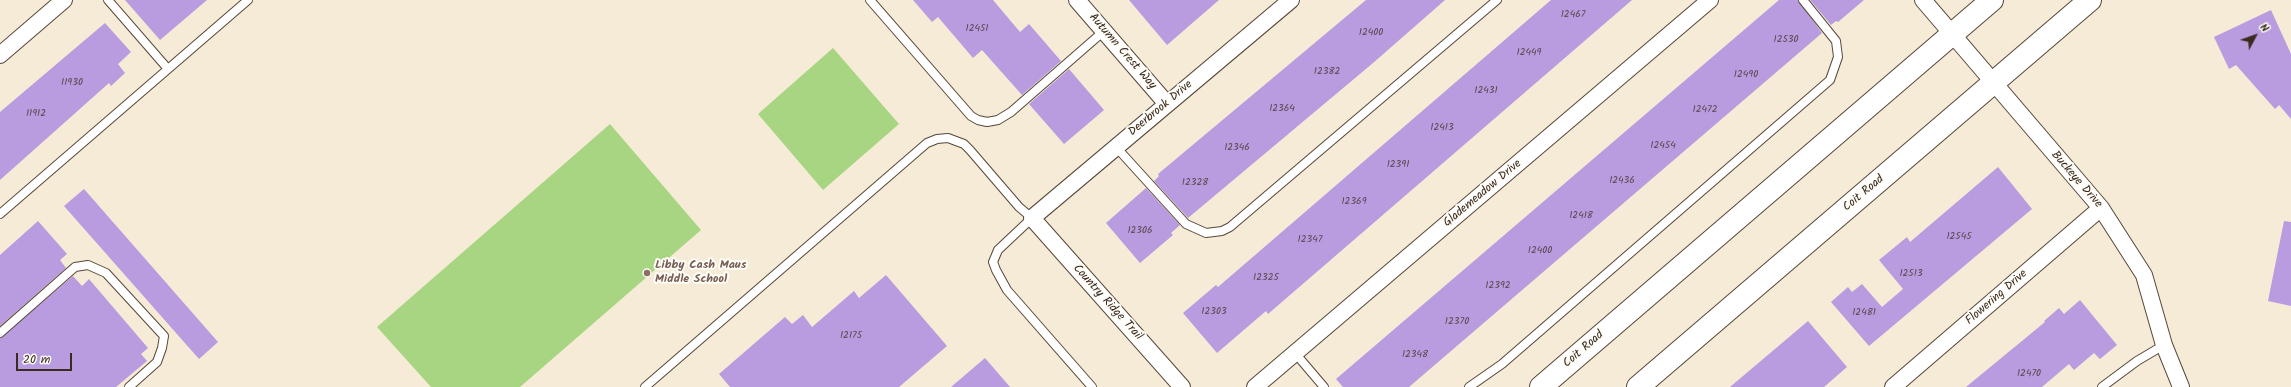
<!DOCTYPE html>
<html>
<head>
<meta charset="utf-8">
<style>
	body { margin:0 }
	#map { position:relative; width:2291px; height:387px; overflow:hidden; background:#f5ebd6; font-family:Kalam,sans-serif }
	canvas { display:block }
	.north { position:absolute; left:2235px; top:16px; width:40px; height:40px; -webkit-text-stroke:3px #fdfcf7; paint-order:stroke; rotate:49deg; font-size:11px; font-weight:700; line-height:16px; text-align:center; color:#3b2a1e }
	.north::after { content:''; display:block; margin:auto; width:14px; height:18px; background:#3b2a1e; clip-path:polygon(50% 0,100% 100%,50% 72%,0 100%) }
	.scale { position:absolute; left:16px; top:353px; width:56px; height:18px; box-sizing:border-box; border:2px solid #3b2a1e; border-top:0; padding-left:5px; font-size:12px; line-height:14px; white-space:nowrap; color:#3b2a1e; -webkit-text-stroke:3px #fdfcf7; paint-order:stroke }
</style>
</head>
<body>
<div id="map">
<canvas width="2291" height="387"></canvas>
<div class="north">N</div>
<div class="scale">20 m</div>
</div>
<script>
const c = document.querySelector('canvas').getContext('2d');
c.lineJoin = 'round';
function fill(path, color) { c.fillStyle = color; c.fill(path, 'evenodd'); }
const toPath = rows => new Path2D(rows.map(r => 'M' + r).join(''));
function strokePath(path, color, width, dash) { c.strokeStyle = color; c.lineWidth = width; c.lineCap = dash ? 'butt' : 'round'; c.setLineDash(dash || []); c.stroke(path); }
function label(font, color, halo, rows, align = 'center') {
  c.font = font + ' Kalam,sans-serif'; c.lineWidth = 4; c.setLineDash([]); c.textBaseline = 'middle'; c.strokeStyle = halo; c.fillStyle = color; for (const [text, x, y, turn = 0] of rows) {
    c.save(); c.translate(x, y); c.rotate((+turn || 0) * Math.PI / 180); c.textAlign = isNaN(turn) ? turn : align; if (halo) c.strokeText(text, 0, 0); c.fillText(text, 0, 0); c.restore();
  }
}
fill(toPath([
	[833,48,899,124,823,190,758,114],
	[610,124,701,230,520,387,431,387,377,327]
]), '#a7d582');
fill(toPath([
	[125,0,207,0,160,40],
	[913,0,993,0,1020,32,1029,24,1061,61,1022,95,982,50,973,58,938,17,932,22],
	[1129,0,1219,0,1167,45],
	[1366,0,1445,0,1373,63,1188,218,1154,181,1159,176,1158,174],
	[1551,0,1632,0,1268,314,1266,311,1217,353,1183,313,1216,285,1218,287],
	[1779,0,1798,0,1822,33,1409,387,1343,387,1336,379],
	[1810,0,1864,0,1838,22,1836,21,1831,25],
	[2271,10,2291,54,2291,119,2279,105,2275,109,2236,65,2229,69,2214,37],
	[105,23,131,52,118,64,125,73,111,86,109,83,0,180,0,112],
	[1069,69,1104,110,1064,144,1029,104],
	[1998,167,2032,209,1869,346,1831,302,1848,287,1852,292,1862,284,1882,307,1903,289,1879,260,1907,237,1910,242],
	[1146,188,1180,225,1171,233,1173,235,1140,263,1106,223],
	[84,189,218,342,199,359,64,206],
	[38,221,67,254,60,260,66,268,0,326,0,255],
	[2284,221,2291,222,2291,306,2268,301],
	[886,275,947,346,899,387,730,387,719,374,785,317,792,324,803,315,812,327,854,291,859,298],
	[73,276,82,286,89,279,148,348,141,354,147,361,116,387,0,387,0,338],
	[2080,300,2117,345,2100,359,2094,353,2074,370,2069,364,2042,387,1966,387,2045,322,2044,321,2059,308,2064,314],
	[1808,321,1847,367,1824,387,1730,387],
	[985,358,1010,387,951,387]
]), '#b89cdf');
const lane = toPath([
	[108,0,168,69],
	[870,0,971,116,978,120,987,122,998,120,1011,112,1104,31],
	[1116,147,1186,224,1206,233,1222,231,1230,227,1497,0],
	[0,214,248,0],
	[0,333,75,267,88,265,106,273,164,336,162,348,157,362,129,387],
	[1295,353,1324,387],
	[645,387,927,143,937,139,948,138,964,144,970,150,1019,207,1032,218,998,250,993,262,996,270,1007,290,1092,387],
	[1469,387,1502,364,1830,80,1838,57,1836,41,1803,0],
	[2102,387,2137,361,2164,345]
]);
const street = toPath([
	[1077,0,1167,104],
	[1923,0,2101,208,2144,275,2164,345,2181,387],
	[0,55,64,0],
	[1182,387,1032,218,1291,0],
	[1255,387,1710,0],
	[1893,387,2101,208]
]);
const secondary = toPath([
	[1541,387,1992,0],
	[1638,387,2090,0]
]);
strokePath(lane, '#57473a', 10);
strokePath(street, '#57473a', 18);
strokePath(secondary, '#57473a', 24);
strokePath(lane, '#fff', 8);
strokePath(street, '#fff', 16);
strokePath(secondary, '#fff', 22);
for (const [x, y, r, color] of [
	[647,273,4,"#8d6e63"]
]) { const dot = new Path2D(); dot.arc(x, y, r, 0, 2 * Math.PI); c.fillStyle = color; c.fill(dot); strokePath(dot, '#fdfcf7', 1.5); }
label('10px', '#5a464e', null, [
	["12467",1573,15],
	["12451",977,29],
	["12400",1371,33],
	["12530",1786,40],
	["12449",1529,53],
	["12382",1327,72],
	["12490",1746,75],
	["11930",72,83],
	["12431",1486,91],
	["12364",1282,109],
	["12472",1705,110],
	["11912",36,114],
	["12413",1442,128],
	["12454",1663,146],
	["12346",1237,148],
	["12391",1398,165],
	["12436",1622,181],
	["12328",1195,183],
	["12369",1354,202],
	["12418",1581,216],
	["12306",1140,231],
	["12545",1959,237],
	["12347",1310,240],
	["12400",1540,251],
	["12513",1911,274],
	["12325",1266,278],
	["12392",1498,286],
	["12303",1214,312],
	["12481",1864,313],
	["12370",1457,322],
	["12175",851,336],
	["12348",1415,355],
	["12470",2029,374]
]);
label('12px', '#3b2a1e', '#fdfcf7', [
	["Autumn Crest Way",1122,52,49],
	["Deerbrook Drive",1161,109,-40],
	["Buckeye Drive",2076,180,49],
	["Glademeadow Drive",1483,194,-40],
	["Coit Road",1864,194,-40],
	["Flowering Drive",1997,298,-41],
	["Country Ridge Trail",1107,303,48],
	["Coit Road",1584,350,-41]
]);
label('bold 12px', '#785e54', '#fdfcf7', [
	["Libby Cash Maus",655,266],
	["Middle School",655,280]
], 'left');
</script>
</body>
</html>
